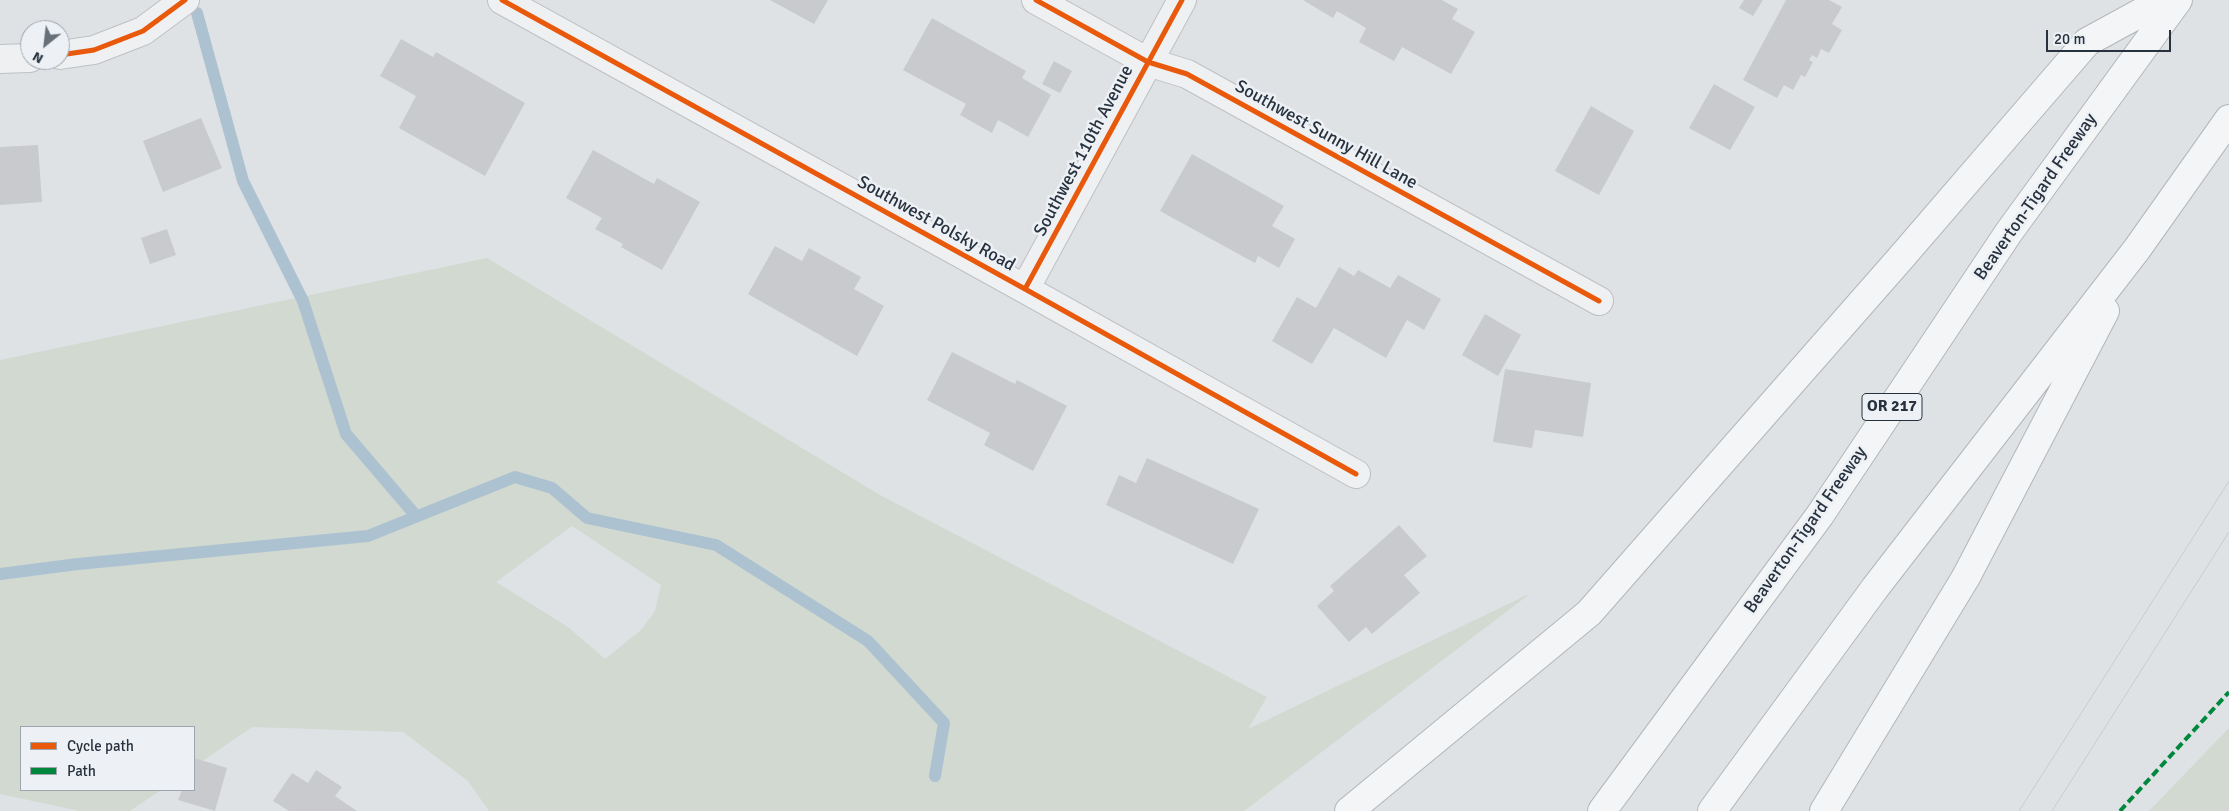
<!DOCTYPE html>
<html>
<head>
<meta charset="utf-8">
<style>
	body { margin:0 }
	#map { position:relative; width:2229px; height:811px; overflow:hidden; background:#dfe2e5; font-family:Signika,sans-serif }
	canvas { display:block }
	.legend { position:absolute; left:20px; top:726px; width:175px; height:65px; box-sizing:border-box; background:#edf1f5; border:1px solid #9ea5ac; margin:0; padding:6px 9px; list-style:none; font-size:15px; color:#27323e }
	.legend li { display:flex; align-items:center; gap:10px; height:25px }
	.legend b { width:25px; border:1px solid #9ea5ac }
	.north { position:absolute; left:20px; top:20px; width:50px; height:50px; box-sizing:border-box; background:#edf1f5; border:1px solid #9ea5ac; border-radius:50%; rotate:209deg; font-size:14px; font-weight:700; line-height:20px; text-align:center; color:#27323e }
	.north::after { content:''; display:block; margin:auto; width:18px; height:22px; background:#677078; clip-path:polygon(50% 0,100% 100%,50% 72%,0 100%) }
	.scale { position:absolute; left:2046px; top:30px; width:125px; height:22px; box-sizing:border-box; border:2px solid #27323e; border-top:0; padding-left:6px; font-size:15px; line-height:18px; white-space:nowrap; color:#27323e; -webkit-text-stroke:4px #edf1f5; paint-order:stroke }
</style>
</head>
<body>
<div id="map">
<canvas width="2229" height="811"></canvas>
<ul class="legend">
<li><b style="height:6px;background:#e8590c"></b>Cycle path</li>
<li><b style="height:6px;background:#00873e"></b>Path</li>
</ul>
<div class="north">N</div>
<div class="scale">20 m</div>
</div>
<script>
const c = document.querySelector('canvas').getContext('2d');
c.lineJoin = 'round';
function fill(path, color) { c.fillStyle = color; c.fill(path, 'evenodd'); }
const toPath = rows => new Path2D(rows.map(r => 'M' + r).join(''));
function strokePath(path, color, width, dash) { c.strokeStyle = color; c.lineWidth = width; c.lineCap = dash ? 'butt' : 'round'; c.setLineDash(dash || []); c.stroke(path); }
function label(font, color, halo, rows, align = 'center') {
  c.font = font + ' Signika,sans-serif'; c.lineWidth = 5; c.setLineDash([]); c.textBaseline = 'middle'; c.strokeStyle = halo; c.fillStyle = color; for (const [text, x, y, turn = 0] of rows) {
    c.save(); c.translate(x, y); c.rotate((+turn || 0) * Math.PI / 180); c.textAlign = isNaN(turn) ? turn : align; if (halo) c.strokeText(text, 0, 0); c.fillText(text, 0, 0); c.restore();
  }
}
fill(toPath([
	[487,258,880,495,1267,697,1248,729,1531,593,1244,811,489,811,468,781,403,732,252,727,194,767,194,727,21,727,21,790,161,790,130,811,80,811,0,794,0,360],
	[572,526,661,585,655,611,641,630,605,659,568,627,496,582],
	[2229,728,2229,811,2149,811]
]), '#d1d9d0');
strokePath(toPath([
	[197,13,243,181,303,301,346,434,416,516],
	[0,574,78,564,368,536,515,477,552,488,587,518,716,545,868,641,944,723,935,776]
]), '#adc2d1', 12);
fill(toPath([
	[770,0,828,0,814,24],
	[1303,0,1442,0,1458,9,1452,19,1475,32,1451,74,1402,47,1394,61,1359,42,1366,28,1337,11,1333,18],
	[1744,0,1763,0,1753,16,1739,8],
	[1786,0,1829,0,1842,7,1832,24,1842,30,1829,53,1821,49,1817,58,1812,55,1809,60,1813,62,1805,77,1801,75,1793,90,1784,85,1777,98,1743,80],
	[932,18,1026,71,1022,78,1051,95,1028,137,998,120,992,133,960,115,966,104,903,70],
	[401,39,433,57,436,52,525,103,485,176,399,128,416,96,380,76],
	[1054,61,1072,71,1060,93,1042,84],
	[1714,84,1755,107,1730,150,1689,128],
	[1591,106,1634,131,1599,195,1555,171],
	[201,118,222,168,163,192,143,141],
	[38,145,42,202,0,205,0,147],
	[593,150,654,184,657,178,700,202,662,270,621,247,623,244,595,229,602,218,566,198],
	[1192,154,1284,206,1272,226,1295,239,1279,268,1258,256,1255,263,1160,211],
	[167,229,176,255,150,264,141,238],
	[775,246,802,261,809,248,861,277,854,289,884,306,857,356,748,294],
	[1339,267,1354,276,1358,270,1390,288,1398,275,1441,299,1424,330,1407,320,1386,358,1334,328,1312,364,1272,341,1297,297,1316,308],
	[1485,314,1521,335,1498,376,1462,355],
	[952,352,1015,384,1017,380,1067,406,1033,471,984,445,990,433,927,400],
	[1505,369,1591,383,1583,437,1535,430,1532,448,1493,442],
	[1147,458,1259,509,1233,564,1106,505,1119,475,1136,483],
	[1399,525,1427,556,1404,575,1420,593,1372,634,1366,627,1349,642,1317,606,1334,591,1330,586],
	[194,758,227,768,215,811,178,800,182,790,194,790],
	[316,770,342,787,335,796,357,811,289,811,273,801,292,773,308,783]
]), '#c8cacd');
const street = toPath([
	[502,0,1025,289,1356,474],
	[1036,0,1148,62,1187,74,1599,301],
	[60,55,94,50,143,31,185,0],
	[0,59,30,58],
	[1025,289,1182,0]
]);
const highway = toPath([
	[1349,811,1589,613,1899,260,2087,42,2164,0],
	[1602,811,1820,515,2009,232,2178,0],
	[1712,811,1875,588,2137,249,2229,119],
	[1824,811,1966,577,2105,311]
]);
strokePath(street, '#bec0c3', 30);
strokePath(highway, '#b2b6ba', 30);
strokePath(street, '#eff0f2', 28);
strokePath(highway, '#f3f5f6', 28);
strokePath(toPath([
	[2019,811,2229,481],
	[2052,811,2229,532]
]), '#c9cbcd', 1);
strokePath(toPath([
	[2120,811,2229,692]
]), '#00873e', 4, [8, 4]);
strokePath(toPath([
	[502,0,1025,289,1356,474],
	[1036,0,1148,62,1187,74,1599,301],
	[60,55,94,50,143,31,185,0],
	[1025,289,1182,0]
]), '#e8590c', 5);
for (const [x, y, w] of [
	[1892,407,60]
]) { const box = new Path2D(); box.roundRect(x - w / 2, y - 13.5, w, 27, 4); c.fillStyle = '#edf1f5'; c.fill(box); strokePath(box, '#27323e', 1); }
label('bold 16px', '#27323e', null, [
	["OR 217",1892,407]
]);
label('18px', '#27323e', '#edf1f5', [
	["Southwest Sunny Hill Lane",1326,135,29],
	["Southwest 110th Avenue",1084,151,-62],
	["Beaverton-Tigard Freeway",2036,197,-55],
	["Southwest Polsky Road",936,224,29],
	["Beaverton-Tigard Freeway",1806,530,-55]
]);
</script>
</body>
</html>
